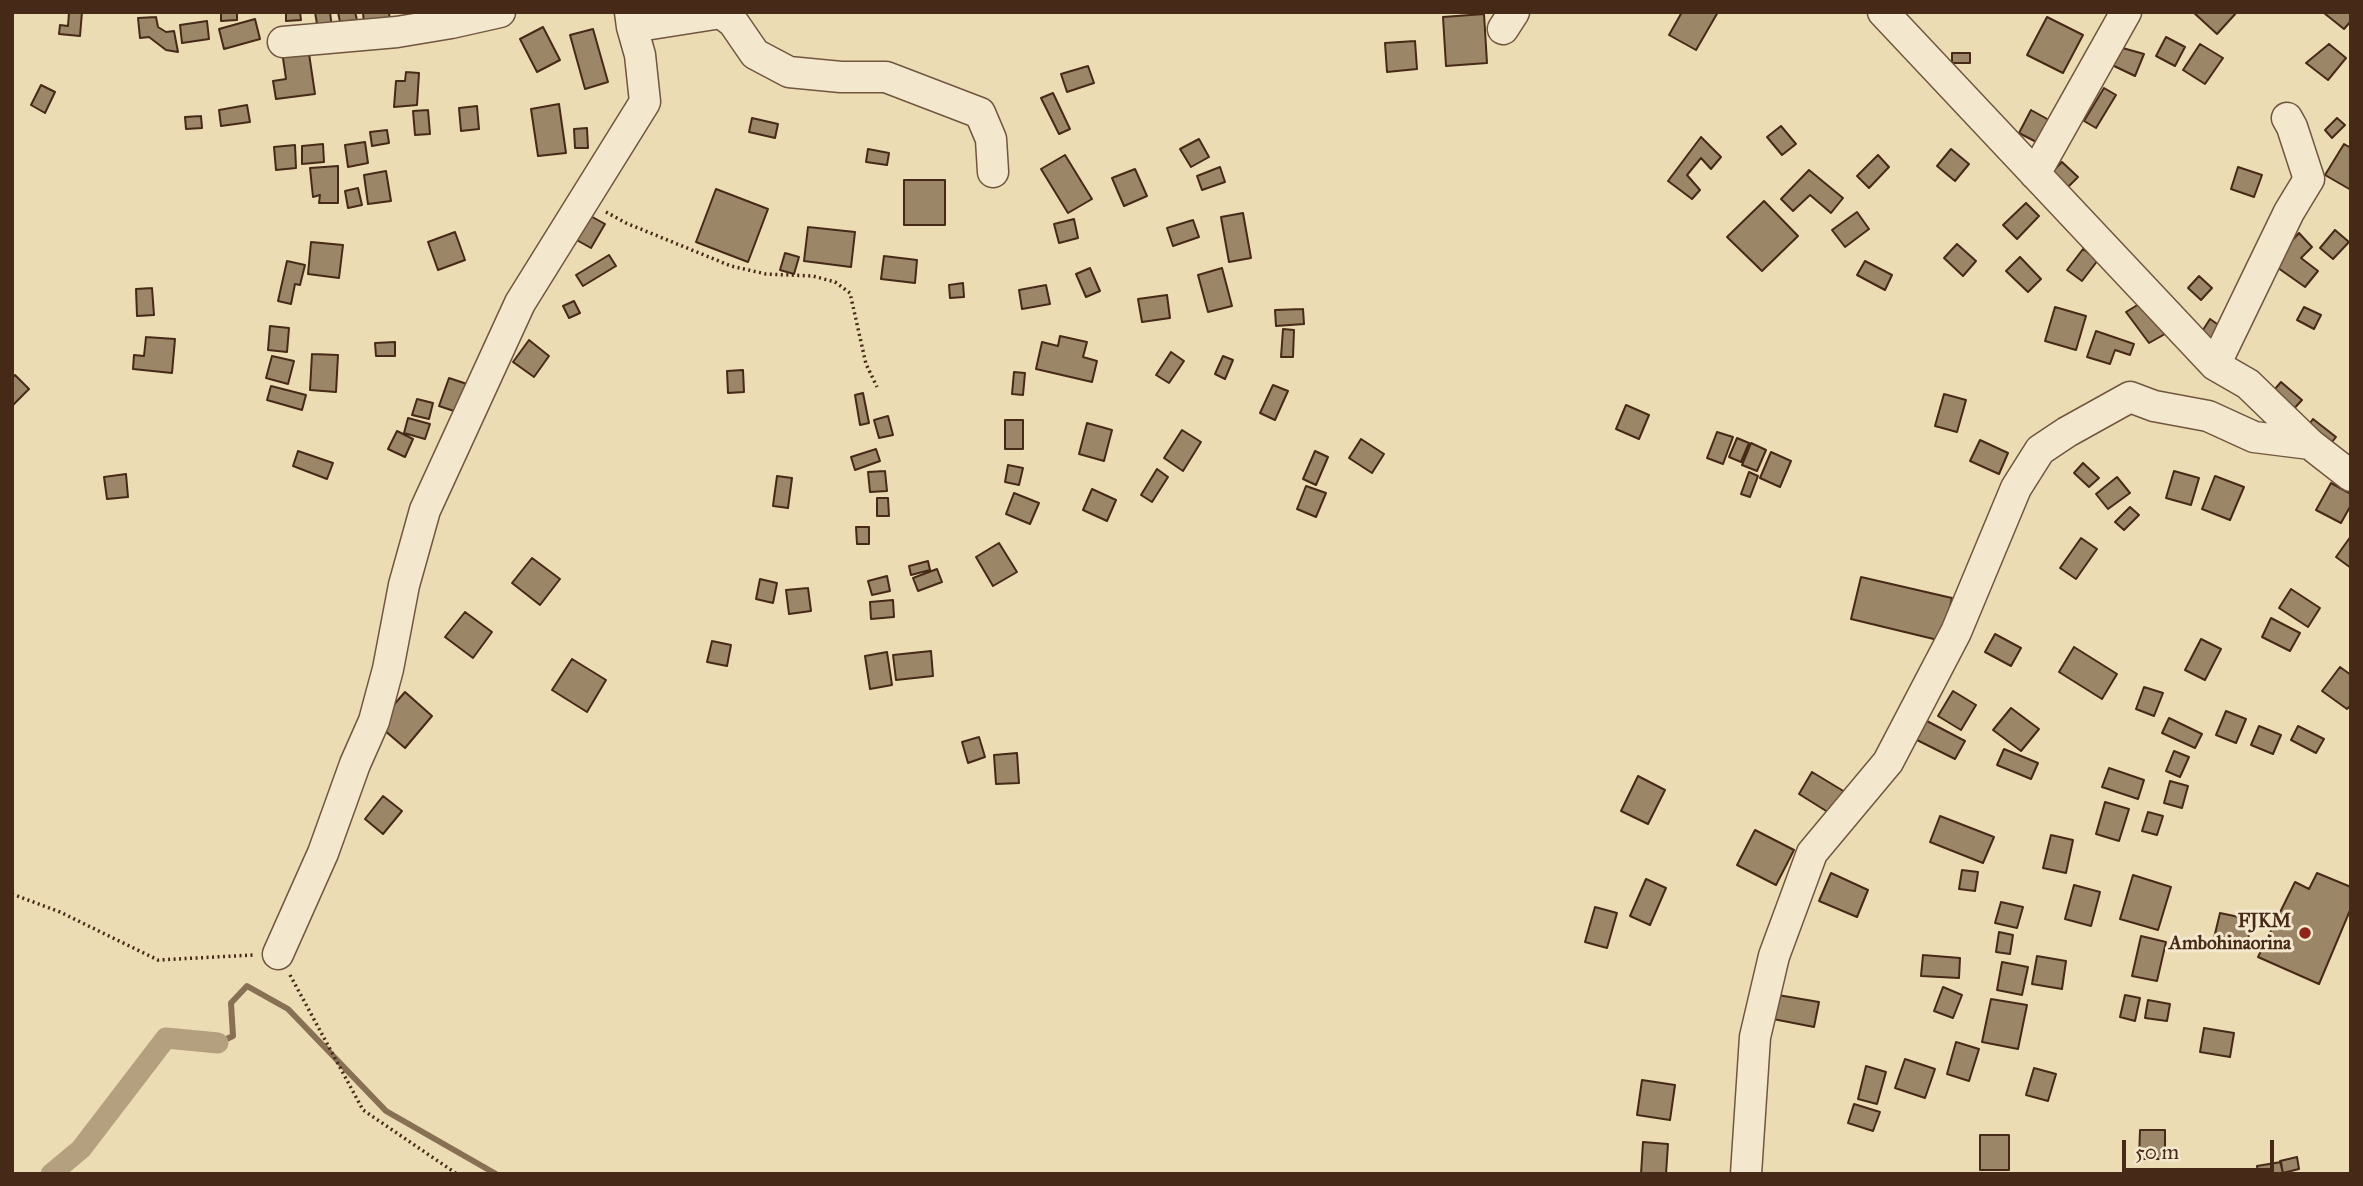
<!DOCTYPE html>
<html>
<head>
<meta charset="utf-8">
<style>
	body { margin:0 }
	#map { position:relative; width:2363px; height:1186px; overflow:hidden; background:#ecdcb3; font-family:"IM FELL Great Primer",serif }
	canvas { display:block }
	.frame { position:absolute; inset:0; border:14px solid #462917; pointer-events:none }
	.scale { position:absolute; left:2122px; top:1140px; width:152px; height:32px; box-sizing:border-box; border:4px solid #462917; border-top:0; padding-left:9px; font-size:21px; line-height:24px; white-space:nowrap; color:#462917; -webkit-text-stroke:5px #f3e8ce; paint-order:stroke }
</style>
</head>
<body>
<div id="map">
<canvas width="2363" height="1186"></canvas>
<div class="frame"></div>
<div class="scale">50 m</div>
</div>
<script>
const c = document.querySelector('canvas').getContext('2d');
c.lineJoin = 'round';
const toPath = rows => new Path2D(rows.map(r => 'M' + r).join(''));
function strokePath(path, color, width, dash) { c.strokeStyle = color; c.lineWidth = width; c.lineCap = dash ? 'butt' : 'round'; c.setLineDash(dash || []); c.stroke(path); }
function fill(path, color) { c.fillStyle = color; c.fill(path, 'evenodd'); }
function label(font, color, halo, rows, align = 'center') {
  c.font = font + ' "IM FELL Great Primer",serif'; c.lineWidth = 6; c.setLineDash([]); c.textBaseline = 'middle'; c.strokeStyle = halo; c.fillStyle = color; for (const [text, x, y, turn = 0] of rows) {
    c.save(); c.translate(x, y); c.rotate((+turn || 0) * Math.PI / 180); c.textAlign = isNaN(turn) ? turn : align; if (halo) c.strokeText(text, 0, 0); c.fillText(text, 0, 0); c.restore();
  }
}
strokePath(toPath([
	[218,1043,233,1036,231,1003,247,986,288,1009,386,1111,496,1174]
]), '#887055', 6);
strokePath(toPath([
	[51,1174,81,1149,166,1038,218,1043]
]), '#b49f7e', 21);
const building = toPath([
	[69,12,82,12,80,36,59,34,60,25,68,26,69,12],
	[221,12,237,12,237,20,221,21,221,12],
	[286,12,300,12,301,20,286,21,286,12],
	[315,12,330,12,332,28,318,30,315,12],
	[338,12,355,12,357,20,340,22,338,12],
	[363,12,389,12,390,22,364,24,363,12],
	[1682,12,1718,12,1696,50,1669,35,1682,12],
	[2193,12,2237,12,2217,34,2193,12],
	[2351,12,2351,21,2344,29,2324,13,2351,12],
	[1484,14,1487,63,1446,66,1443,17,1484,14],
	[156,17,158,27,166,32,174,31,178,52,166,50,149,37,140,38,138,18,156,17],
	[2047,17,2083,35,2063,73,2027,55,2047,17],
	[255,19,260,39,224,49,219,29,255,19],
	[207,21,209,39,182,43,180,25,207,21],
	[543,27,560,60,537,72,520,39,543,27],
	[593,29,608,82,585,89,570,35,593,29],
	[2166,37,2185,47,2175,66,2156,56,2166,37],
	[1415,41,1417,69,1387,72,1385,43,1415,41],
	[2200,44,2223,58,2205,84,2183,70,2200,44],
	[2329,44,2346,58,2328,80,2306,63,2329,44],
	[308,47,315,94,276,99,273,81,286,79,282,51,308,47],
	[2119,47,2144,54,2135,76,2112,65,2119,47],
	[1952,53,1970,53,1970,63,1952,63,1952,53],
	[1088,66,1094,83,1067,92,1061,74,1088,66],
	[406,72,419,73,417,105,394,107,396,81,405,81,406,72],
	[41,85,55,92,45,113,31,105,41,85],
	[2104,88,2116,95,2096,128,2084,121,2104,88],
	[1053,93,1070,129,1059,134,1041,98,1053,93],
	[559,104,566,153,538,156,531,109,559,104],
	[247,105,250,122,221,126,219,110,247,105],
	[477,106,479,129,461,131,459,108,477,106],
	[428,110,430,134,415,135,413,111,428,110],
	[2031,110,2058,125,2046,147,2019,133,2031,110],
	[201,116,202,128,186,129,185,117,201,116],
	[752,118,778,124,775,138,749,132,752,118],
	[2337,118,2345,125,2332,138,2325,130,2337,118],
	[1781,126,1796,144,1782,155,1767,137,1781,126],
	[587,128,588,148,575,148,574,129,587,128],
	[387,130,389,143,372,146,370,132,387,130],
	[1701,137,1721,157,1711,169,1701,158,1687,175,1700,190,1692,199,1668,181,1701,137],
	[1199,139,1209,157,1191,167,1180,149,1199,139],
	[365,142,368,163,348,167,345,145,365,142],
	[323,144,324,162,302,164,302,146,323,144],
	[2344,144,2351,148,2351,190,2325,175,2344,144],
	[295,145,296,168,276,170,274,147,295,145],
	[868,149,889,153,887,165,866,162,868,149],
	[1951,149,1969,164,1955,181,1937,166,1951,149],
	[1065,155,1092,199,1068,213,1041,169,1065,155],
	[1878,155,1889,167,1869,188,1857,176,1878,155],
	[2062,162,2078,177,2068,187,2052,172,2062,162],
	[338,166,338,203,319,203,320,195,313,197,310,168,338,166],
	[1220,167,1225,182,1202,190,1197,176,1220,167],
	[2238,167,2262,175,2254,197,2231,189,2238,167],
	[1135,169,1147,196,1124,206,1112,178,1135,169],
	[1809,170,1843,198,1831,213,1810,195,1793,211,1781,199,1809,170],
	[386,171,391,201,368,204,364,175,386,171],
	[904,180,945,180,945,225,904,225,904,180],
	[358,188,362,205,348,208,345,191,358,188],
	[716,189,768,209,748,262,696,242,716,189],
	[1764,201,1798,236,1762,271,1727,237,1764,201],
	[2026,203,2039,216,2017,239,2003,225,2026,203],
	[1857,212,1869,229,1845,247,1832,230,1857,212],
	[1243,213,1251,258,1229,262,1221,217,1243,213],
	[587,214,605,224,591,248,573,238,587,214],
	[1074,219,1078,238,1059,243,1054,224,1074,219],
	[1193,220,1199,237,1173,246,1167,228,1193,220],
	[808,227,855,232,851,267,804,261,808,227],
	[2335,230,2349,242,2333,259,2320,248,2335,230],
	[455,232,465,260,438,270,428,242,455,232],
	[2299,233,2312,247,2301,258,2318,271,2305,287,2271,263,2299,233],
	[311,242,343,245,339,278,308,274,311,242],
	[1957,244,1976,261,1963,276,1944,258,1957,244],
	[2083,249,2098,260,2082,281,2067,270,2083,249],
	[785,253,799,257,794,274,780,270,785,253],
	[609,255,616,266,583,286,576,275,609,255],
	[884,256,917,260,915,283,881,279,884,256],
	[2020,257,2041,279,2028,292,2006,271,2020,257],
	[287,261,305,265,300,285,295,284,291,304,278,301,287,261],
	[1865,261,1892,275,1885,290,1857,275,1865,261],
	[1090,268,1100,291,1086,297,1076,274,1090,268],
	[1222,268,1232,306,1208,312,1198,275,1222,268],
	[2199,276,2212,288,2201,300,2188,288,2199,276],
	[963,283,964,297,950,298,949,285,963,283],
	[1046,285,1050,304,1022,309,1019,290,1046,285],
	[152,288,154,315,137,316,136,289,152,288],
	[1167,295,1170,318,1142,322,1138,299,1167,295],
	[574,301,580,313,569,318,563,306,574,301],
	[2144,301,2165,334,2149,343,2126,312,2144,301],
	[2055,307,2086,316,2076,350,2045,341,2055,307],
	[2304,307,2321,315,2314,329,2297,320,2304,307],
	[1303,309,1304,324,1276,326,1275,310,1303,309],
	[2210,319,2220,326,2211,340,2201,333,2210,319],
	[270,326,289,328,287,352,268,350,270,326],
	[1283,329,1294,330,1293,357,1281,357,1283,329],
	[2096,331,2134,344,2130,355,2115,350,2110,364,2087,357,2096,331],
	[1060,336,1087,342,1083,357,1097,361,1092,382,1036,369,1042,342,1058,346,1060,336],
	[146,337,175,339,172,373,133,369,134,355,144,356,146,337],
	[529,340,549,356,534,377,513,362,529,340],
	[395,342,395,356,376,356,375,343,395,342],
	[1171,352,1184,361,1169,383,1156,375,1171,352],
	[312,354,338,355,336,392,310,390,312,354],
	[272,356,294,361,288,384,266,378,272,356],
	[1223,356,1233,360,1225,379,1215,374,1223,356],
	[743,370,744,392,728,393,727,371,743,370],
	[1014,372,1025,373,1023,395,1012,394,1014,372],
	[15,375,29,389,12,406,12,378,15,375],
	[449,378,473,386,463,414,439,406,449,378],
	[2281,382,2302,400,2289,414,2269,396,2281,382],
	[1273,385,1288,391,1275,420,1260,413,1273,385],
	[271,386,306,395,302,410,267,400,271,386],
	[863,393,869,423,860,425,855,395,863,393],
	[1944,394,1966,400,1957,432,1935,426,1944,394],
	[417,399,433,403,429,419,412,415,417,399],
	[1626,405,1649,415,1639,439,1616,429,1626,405],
	[888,416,893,435,879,438,874,420,888,416],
	[408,418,430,424,425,439,404,433,408,418],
	[2313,419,2336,437,2328,447,2305,430,2313,419],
	[1005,420,1023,420,1023,449,1005,449,1005,420],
	[1087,423,1112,430,1104,461,1079,454,1087,423],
	[1182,430,1201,442,1183,471,1164,458,1182,430],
	[397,431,413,439,405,457,388,449,397,431],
	[1717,432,1733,437,1723,464,1707,458,1717,432],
	[1737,438,1749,443,1741,462,1729,457,1737,438],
	[1361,439,1384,454,1372,473,1349,458,1361,439],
	[1980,440,2008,453,1999,474,1970,461,1980,440],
	[1751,443,1766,450,1757,471,1742,465,1751,443],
	[876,449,880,461,855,470,851,457,876,449],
	[298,451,333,463,327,479,293,466,298,451],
	[1315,451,1328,457,1316,485,1303,479,1315,451],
	[1771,452,1791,461,1780,487,1760,478,1771,452],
	[2083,463,2099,478,2089,487,2074,473,2083,463],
	[1008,465,1023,468,1019,485,1005,482,1008,465],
	[1157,469,1168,477,1152,502,1141,495,1157,469],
	[885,471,887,491,870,492,868,472,885,471],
	[2174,471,2199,478,2191,505,2166,498,2174,471],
	[1749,472,1758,476,1750,497,1741,494,1749,472],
	[126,474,128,497,107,499,104,477,126,474],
	[777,476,792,478,788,508,773,506,777,476],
	[2215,476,2244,487,2230,520,2202,509,2215,476],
	[2117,477,2130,493,2108,509,2096,494,2117,477],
	[2331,483,2351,494,2351,505,2341,523,2316,510,2331,483],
	[1306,486,1326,493,1316,517,1297,509,1306,486],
	[1092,489,1116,500,1107,521,1083,510,1092,489],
	[1014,493,1039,503,1030,524,1006,514,1014,493],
	[877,498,888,498,889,516,877,516,877,498],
	[2130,507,2139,515,2124,530,2115,522,2130,507],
	[856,527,869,527,869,544,857,544,856,527],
	[2351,536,2351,568,2336,557,2351,536],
	[2081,538,2097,549,2076,579,2060,568,2081,538],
	[999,543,1017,572,993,586,976,557,999,543],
	[532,558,560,579,540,605,512,583,532,558],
	[928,561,930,570,911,575,909,566,928,561],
	[937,569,942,582,918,591,913,578,937,569],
	[887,576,890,591,872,595,868,581,887,576],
	[1861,577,1952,598,1942,641,1851,619,1861,577],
	[760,579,777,583,773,603,756,599,760,579],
	[808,588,811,611,789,614,786,590,808,588],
	[2291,589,2320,608,2308,627,2279,608,2291,589],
	[893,600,894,617,871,619,870,602,893,600],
	[465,612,492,632,473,658,445,637,465,612],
	[2271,618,2300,633,2290,651,2262,637,2271,618],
	[1995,634,2021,648,2011,666,1985,652,1995,634],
	[2201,639,2221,649,2205,680,2185,670,2201,639],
	[712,641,731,645,727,666,707,662,712,641],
	[2074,647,2117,674,2102,699,2059,672,2074,647],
	[931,651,933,676,896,680,893,655,931,651],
	[887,652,892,685,870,689,865,656,887,652],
	[572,659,606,680,587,712,552,690,572,659],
	[2340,667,2351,675,2351,705,2347,709,2322,691,2340,667],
	[2144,687,2163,693,2154,716,2136,709,2144,687],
	[1953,691,1976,705,1961,730,1938,716,1953,691],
	[405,692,432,716,405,748,377,724,405,692],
	[2011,708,2039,729,2021,751,1993,730,2011,708],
	[2226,711,2246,719,2236,743,2216,735,2226,711],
	[2169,718,2202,734,2195,748,2162,733,2169,718],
	[1925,720,1965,741,1955,759,1915,739,1925,720],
	[2259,726,2281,735,2273,754,2251,745,2259,726],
	[2298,726,2324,739,2316,753,2291,740,2298,726],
	[979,737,985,757,968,763,962,742,979,737],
	[2004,749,2038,763,2031,779,1997,765,2004,749],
	[2174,751,2189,757,2180,777,2166,771,2174,751],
	[1017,753,1019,783,996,784,994,755,1017,753],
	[2109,768,2144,780,2138,799,2102,787,2109,768],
	[1812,772,1845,792,1831,814,1799,794,1812,772],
	[1638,776,1665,790,1648,824,1621,811,1638,776],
	[2170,781,2188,786,2182,808,2164,803,2170,781],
	[383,796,402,811,383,834,365,819,383,796],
	[2105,802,2129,809,2119,841,2096,834,2105,802],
	[2148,812,2163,816,2157,835,2142,831,2148,812],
	[1940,816,1994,837,1983,863,1930,842,1940,816],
	[1755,830,1794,850,1776,885,1737,865,1755,830],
	[2051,835,2073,840,2066,873,2043,868,2051,835],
	[1962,870,1978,872,1975,891,1959,889,1962,870],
	[1831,873,1868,890,1857,917,1819,901,1831,873],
	[2317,873,2351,887,2351,908,2319,984,2258,957,2295,882,2309,889,2317,873],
	[2133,875,2171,887,2158,930,2120,919,2133,875],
	[1646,879,1666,888,1650,925,1630,916,1646,879],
	[2074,885,2100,892,2091,926,2065,919,2074,885],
	[2001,902,2023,907,2017,928,1995,923,2001,902],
	[1595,907,1617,913,1607,948,1585,942,1595,907],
	[2220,913,2253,920,2246,946,2214,938,2220,913],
	[1999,932,2013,935,2010,954,1996,952,1999,932],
	[2141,936,2166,942,2157,981,2132,976,2141,936],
	[1923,955,1960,958,1959,978,1921,976,1923,955],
	[2037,956,2066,961,2062,989,2032,984,2037,956],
	[2002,962,2028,967,2022,995,1997,990,2002,962],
	[1943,987,1962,995,1953,1018,1934,1011,1943,987],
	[1778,995,1819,1002,1814,1027,1773,1019,1778,995],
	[2125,995,2140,998,2135,1021,2120,1017,2125,995],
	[1991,999,2027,1005,2018,1049,1982,1042,1991,999],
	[2148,1000,2170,1004,2167,1021,2145,1018,2148,1000],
	[2204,1028,2234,1033,2230,1057,2200,1052,2204,1028],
	[1956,1042,1979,1049,1969,1081,1947,1074,1956,1042],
	[1905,1059,1935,1069,1925,1098,1895,1088,1905,1059],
	[1866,1066,1886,1072,1877,1104,1858,1099,1866,1066],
	[2034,1068,2056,1074,2048,1101,2026,1095,2034,1068],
	[1642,1080,1675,1085,1670,1120,1637,1115,1642,1080],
	[1854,1104,1880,1112,1873,1131,1848,1123,1854,1104],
	[2140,1130,2165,1130,2165,1159,2139,1159,2140,1130],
	[1980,1135,2009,1135,2009,1170,1980,1170,1980,1135],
	[1643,1142,1668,1144,1666,1174,1641,1174,1643,1142],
	[2297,1157,2299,1169,2283,1173,2280,1161,2297,1157],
	[2281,1162,2283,1174,2258,1174,2257,1166,2281,1162]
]);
fill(building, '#9c8668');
strokePath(building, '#462917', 2);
const minor = toPath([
	[1883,12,2215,365,2248,384,2310,444,2351,476],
	[632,27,721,13,733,22,755,54,789,72,841,77,886,77,980,113,991,139,993,172],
	[1503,29,1514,12],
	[283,42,397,32,451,23,500,12],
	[2035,174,2126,12],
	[2215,365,2289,212,2309,179,2292,127,2287,118],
	[278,954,323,853,355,764,374,721,388,669,404,585,425,510,520,303,645,102,640,55,632,27,630,12],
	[1746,1174,1755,1037,1774,956,1812,853,1888,762,1956,632,2016,488,2040,450,2067,432,2130,397,2154,406,2208,416,2254,437,2310,444]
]);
strokePath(minor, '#70563e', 33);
strokePath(toPath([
	[606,212,626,223,731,266,766,274,813,276,835,282,850,293,866,364,877,387],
	[12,894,60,912,158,960,253,955],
	[290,975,363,1110,457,1174]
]), '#462917', 3.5, [2, 3.5]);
strokePath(minor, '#f3e8ce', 30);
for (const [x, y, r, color] of [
	[2305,933,7,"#8f2418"]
]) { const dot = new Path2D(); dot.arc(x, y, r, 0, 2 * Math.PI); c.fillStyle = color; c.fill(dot); strokePath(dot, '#f3e8ce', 2.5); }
label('bold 19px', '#462917', '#f3e8ce', [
	["FJKM",2291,922],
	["Ambohinaorina",2291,944]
], 'right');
</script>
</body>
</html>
